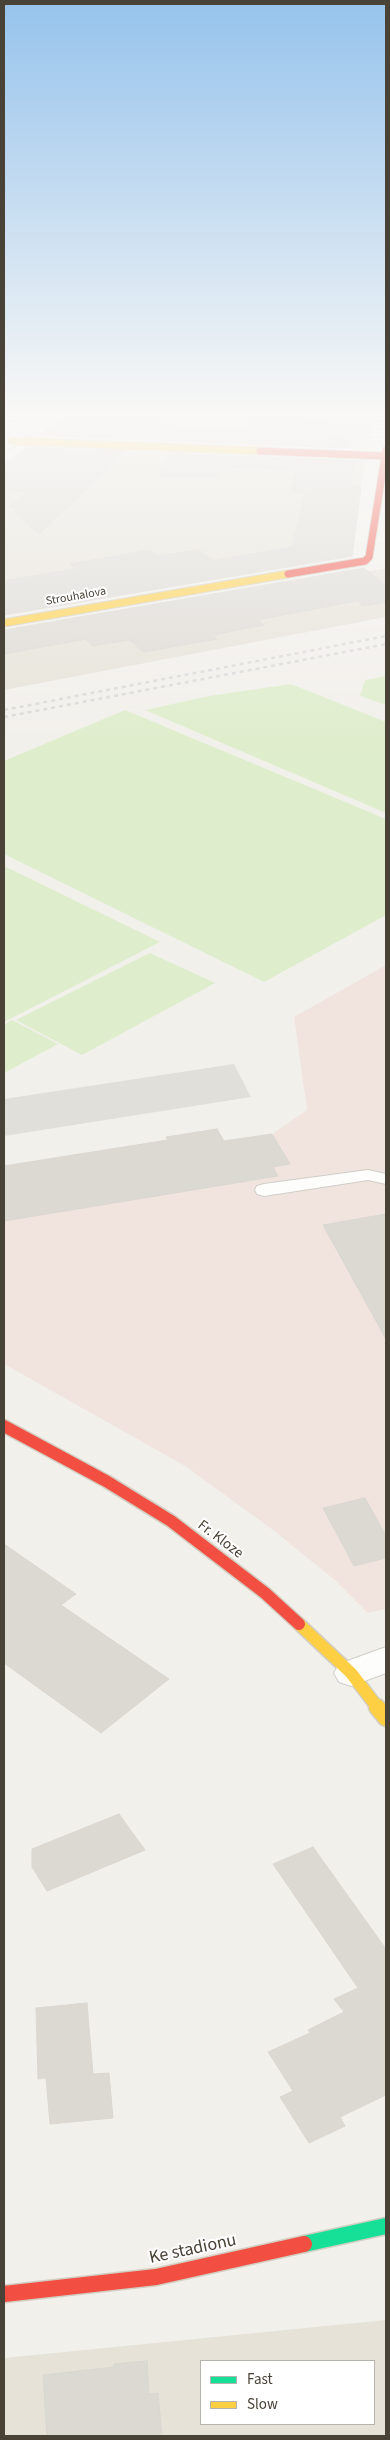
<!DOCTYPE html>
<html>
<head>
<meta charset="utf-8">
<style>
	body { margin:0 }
	#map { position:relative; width:390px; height:2440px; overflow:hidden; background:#f2f0eb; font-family:"Source Sans 3",sans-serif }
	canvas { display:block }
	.frame { position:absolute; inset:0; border:5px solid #494236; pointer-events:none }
	.legend { position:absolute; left:200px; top:2360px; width:175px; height:65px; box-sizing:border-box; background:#fff; border:1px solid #b6b3af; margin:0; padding:6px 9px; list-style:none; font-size:15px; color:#494236 }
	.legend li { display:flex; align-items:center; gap:10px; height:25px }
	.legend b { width:25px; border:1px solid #b6b3af }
</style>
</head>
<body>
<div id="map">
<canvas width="390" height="2440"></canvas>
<div class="frame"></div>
<ul class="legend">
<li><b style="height:6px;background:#16e098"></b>Fast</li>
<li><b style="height:6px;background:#ffcf43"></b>Slow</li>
</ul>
</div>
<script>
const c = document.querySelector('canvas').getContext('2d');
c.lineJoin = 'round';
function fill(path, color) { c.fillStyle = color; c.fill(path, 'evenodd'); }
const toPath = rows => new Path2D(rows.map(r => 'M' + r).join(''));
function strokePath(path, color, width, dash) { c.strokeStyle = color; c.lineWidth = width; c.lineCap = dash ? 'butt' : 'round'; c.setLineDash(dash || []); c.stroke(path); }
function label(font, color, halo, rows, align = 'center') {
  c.font = font + ' "Source Sans 3",sans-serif'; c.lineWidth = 4; c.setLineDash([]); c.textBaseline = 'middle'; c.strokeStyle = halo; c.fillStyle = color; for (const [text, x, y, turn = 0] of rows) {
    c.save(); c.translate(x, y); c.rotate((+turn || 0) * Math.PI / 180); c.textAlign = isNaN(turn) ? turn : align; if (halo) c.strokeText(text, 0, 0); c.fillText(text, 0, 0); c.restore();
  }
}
fill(toPath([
	[67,412,373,412,367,449,49,437,42,434],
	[25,447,366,460,354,534,97,598,4,614,4,465],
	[386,568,386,617,4,690,4,635],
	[386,2320,386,2436,4,2436,4,2358],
	[201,2361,374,2361,374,2424,201,2424]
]), '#e6e2d8');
fill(toPath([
	[386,965,386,1609,368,1613,336,1581,273,1530,185,1466,4,1364,4,1166,168,1140,166,1137,217,1129,224,1142,272,1134,307,1110,294,1017]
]), '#f1e4df');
fill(toPath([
	[386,676,386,705,360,696,365,680],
	[291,684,386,722,386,813,145,710,209,696],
	[125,710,386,819,386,915,264,982,4,854,4,761],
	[4,866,160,942,4,1022],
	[150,953,215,983,82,1055,16,1020],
	[12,1020,58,1044,4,1073,4,1025]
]), '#deedcb');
fill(toPath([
	[234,1064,251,1097,4,1136,4,1099]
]), '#e1dfda');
const building = toPath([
	[65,415,162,418,139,439,40,435,65,415],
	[252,418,334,422,332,435,341,435,340,440,347,440,345,448,172,441,177,429,248,431,252,418],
	[26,447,127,451,39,534,14,512,19,508,10,507,28,492,4,489,4,465,26,447],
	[168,453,355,461,350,486,361,486,352,556,4,615,4,581,76,569,70,564,150,550,157,556,199,550,213,561,292,547,305,493,291,492,296,470,232,467,231,470,222,470,219,478,159,476,168,453],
	[364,568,386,585,386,602,363,606,357,601,257,620,264,625,213,635,217,639,143,652,130,640,92,646,86,639,4,654,4,630,364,568],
	[217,1129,224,1141,272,1134,290,1164,273,1167,278,1176,4,1221,4,1166,168,1140,166,1137,217,1129],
	[386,1214,386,1339,323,1225,386,1214],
	[365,1498,386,1536,386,1558,354,1566,323,1508,365,1498],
	[4,1544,76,1594,61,1605,169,1679,101,1733,4,1663,4,1544],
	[119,1814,145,1850,47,1891,32,1867,32,1849,119,1814],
	[313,1847,386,1949,386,2095,340,2117,345,2126,309,2143,280,2097,293,2091,268,2052,310,2033,308,2030,344,2012,334,1999,358,1988,273,1864,313,1847],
	[87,2003,93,2074,109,2073,113,2118,50,2124,46,2078,38,2079,36,2008,87,2003],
	[147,2361,149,2394,158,2393,162,2436,47,2436,43,2375,114,2367,114,2364,147,2361]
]);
fill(building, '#dcd9d3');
strokePath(building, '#dad7d1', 1);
const lane = toPath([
	[368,1170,386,1174,386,1184,368,1180,264,1196,257,1194,255,1190,257,1186,264,1184,368,1170]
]);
const street = toPath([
	[35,412,52,412,10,449,4,451,4,438,35,412],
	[386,1647,386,1673,351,1686,339,1682,334,1673,339,1664,386,1647]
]);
const fast = toPath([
	[304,2244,386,2226]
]);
const slowFar2 = toPath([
	[11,441,260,451],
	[4,623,288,574]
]);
const slowFar1 = toPath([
	[299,1624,351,1673,378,1708]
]);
const slow = toPath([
	[377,1707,386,1718]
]);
const jamFar2 = toPath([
	[260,451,385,456],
	[288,574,365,561,369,557,386,450]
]);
const jamFar1 = toPath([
	[4,1426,106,1481,171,1521,265,1593,299,1624]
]);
const jam = toPath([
	[4,2294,156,2277,304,2244]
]);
strokePath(lane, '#d0cec8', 2);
strokePath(street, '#d0cec8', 2);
strokePath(fast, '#d2cec2', 19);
strokePath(slowFar2, '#d2cec2', 9);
strokePath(slowFar1, '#d2cec2', 15);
strokePath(slow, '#d2cec2', 19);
strokePath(jamFar2, '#d2cec2', 9);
strokePath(jamFar1, '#d2cec2', 15);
strokePath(jam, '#d2cec2', 19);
fill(lane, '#fdfdfc');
fill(street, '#fdfdfc');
strokePath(fast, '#16e098', 16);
strokePath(slowFar2, '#ffcf43', 7);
strokePath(slowFar1, '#ffcf43', 12);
strokePath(slow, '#ffcf43', 16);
strokePath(jamFar2, '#f24e42', 7);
strokePath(jamFar1, '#f24e42', 12);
strokePath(jam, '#f24e42', 16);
strokePath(toPath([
	[4,710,386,636],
	[4,717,386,644]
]), '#d9d9d8', 2.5, [4, 4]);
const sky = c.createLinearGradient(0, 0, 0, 754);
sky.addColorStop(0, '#96c3ec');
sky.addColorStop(0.55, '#f9f8f6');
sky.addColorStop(1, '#f9f8f600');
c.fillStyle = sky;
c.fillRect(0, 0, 390, 754);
label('12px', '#494236', '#fff', [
	["Strouhalova",76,597,-10]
]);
label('15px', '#494236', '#fff', [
	["Fr. Kloze",220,1540,37]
]);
label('18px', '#494236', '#fff', [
	["Ke stadionu",193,2250,-12]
]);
</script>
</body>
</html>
